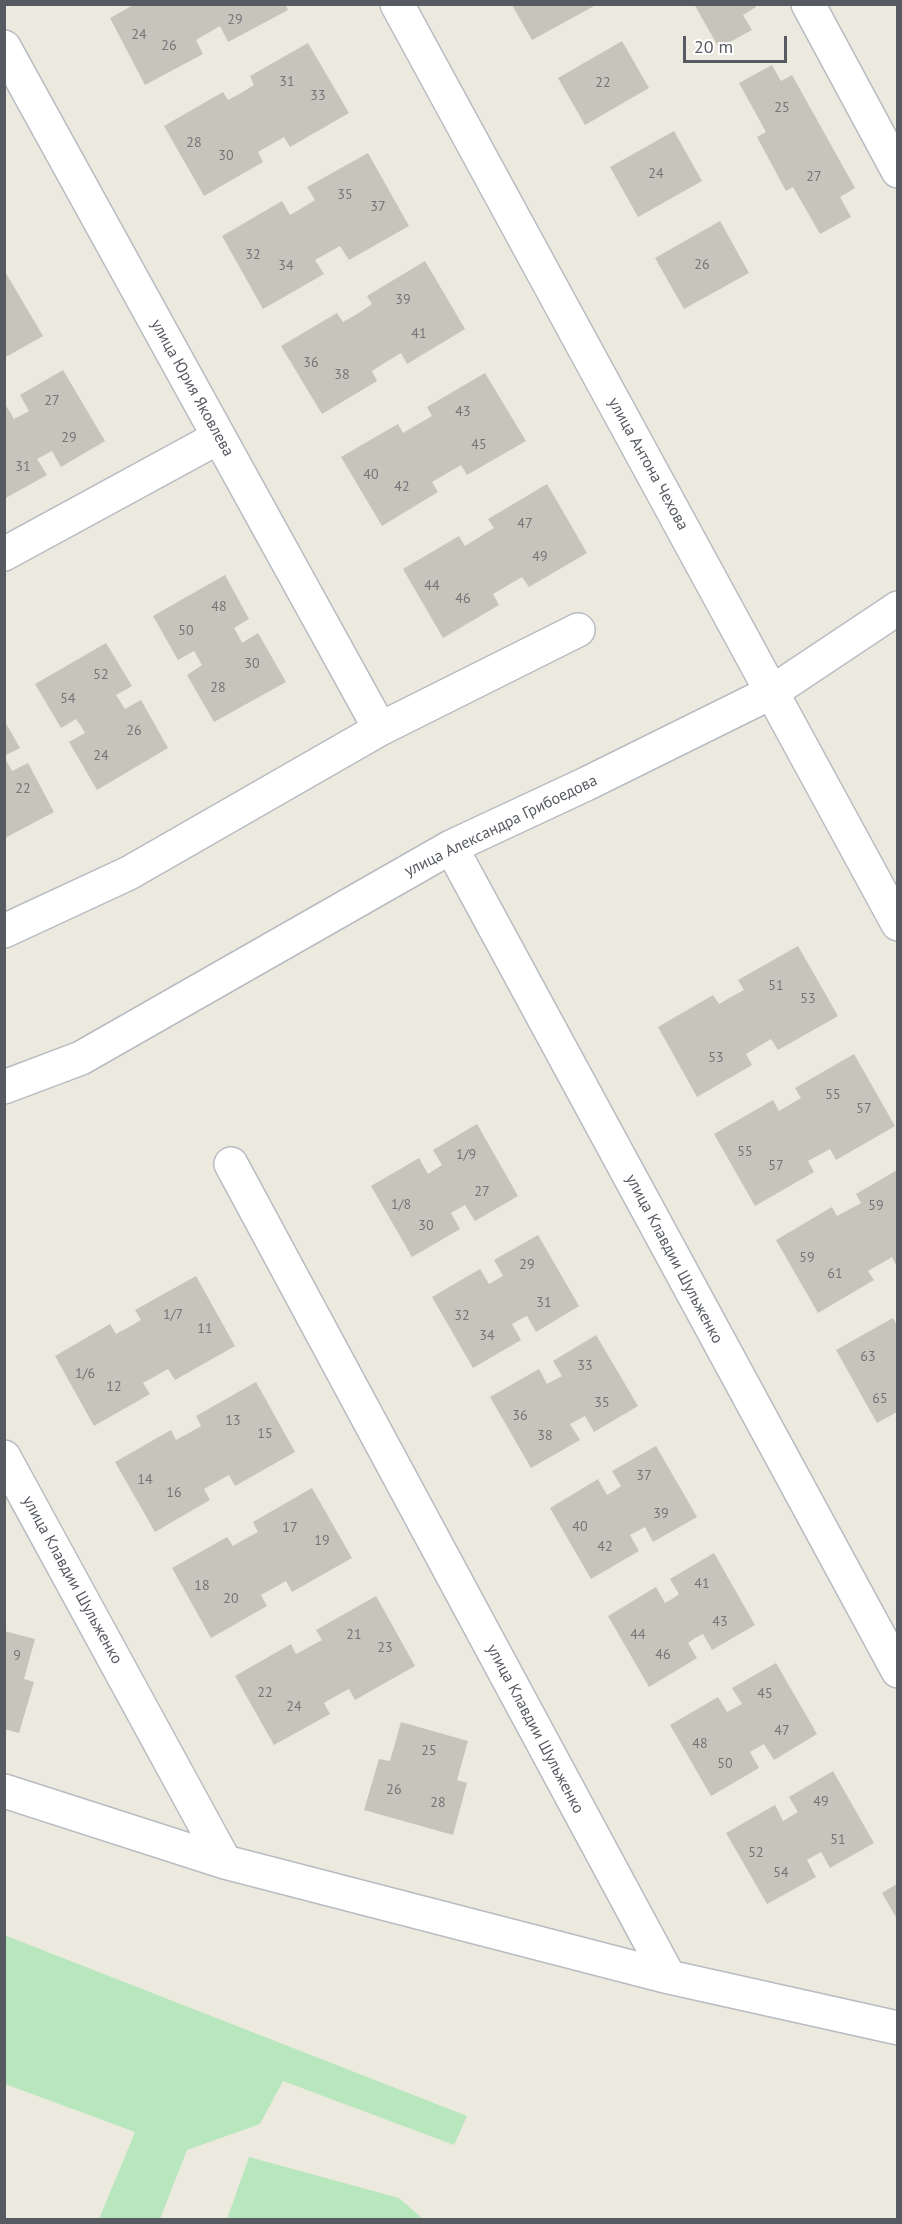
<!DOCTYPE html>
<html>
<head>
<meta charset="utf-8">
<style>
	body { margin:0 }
	#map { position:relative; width:902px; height:2224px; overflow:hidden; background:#eceade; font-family:"PT Sans",sans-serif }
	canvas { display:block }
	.frame { position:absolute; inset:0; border:6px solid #575b61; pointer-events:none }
	.scale { position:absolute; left:683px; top:36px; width:104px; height:27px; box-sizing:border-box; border:3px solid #575b61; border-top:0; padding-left:8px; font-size:18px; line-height:21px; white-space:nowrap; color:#575b61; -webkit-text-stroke:4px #fff; paint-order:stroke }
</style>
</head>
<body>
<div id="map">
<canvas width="902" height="2224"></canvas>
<div class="frame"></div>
<div class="scale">20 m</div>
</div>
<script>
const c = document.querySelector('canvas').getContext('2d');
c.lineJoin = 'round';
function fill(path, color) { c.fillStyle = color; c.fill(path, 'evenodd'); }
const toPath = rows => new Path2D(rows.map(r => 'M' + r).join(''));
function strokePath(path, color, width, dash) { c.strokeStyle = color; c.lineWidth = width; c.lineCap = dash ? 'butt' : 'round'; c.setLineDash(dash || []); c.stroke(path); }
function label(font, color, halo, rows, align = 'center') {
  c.font = font + ' "PT Sans",sans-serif'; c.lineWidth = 6; c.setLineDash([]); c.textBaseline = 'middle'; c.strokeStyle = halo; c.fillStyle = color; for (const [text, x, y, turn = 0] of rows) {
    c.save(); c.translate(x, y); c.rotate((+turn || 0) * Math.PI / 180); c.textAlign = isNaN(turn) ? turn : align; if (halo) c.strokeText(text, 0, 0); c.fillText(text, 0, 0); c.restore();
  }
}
fill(toPath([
	[4,1935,467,2116,454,2145,283,2081,260,2124,187,2150,160,2219,99,2219,135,2132,5,2084],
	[249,2157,399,2198,423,2219,227,2219]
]), '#b8e6bd');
fill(toPath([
	[135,4,285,4,288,10,228,42,220,26,196,40,203,54,145,85,110,18],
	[694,4,755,4,756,7,743,15,752,30,719,48],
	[512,5,596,5,532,40],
	[622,41,649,88,585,125,558,78],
	[308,43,349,113,290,147,284,137,258,152,263,162,204,196,164,126,223,92,228,100,241,93,254,85,250,76],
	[772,65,781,81,792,75,855,188,840,197,851,217,820,234,793,187,786,191,757,137,766,132,739,83],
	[674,131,702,181,638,217,610,167],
	[368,153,409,226,349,260,340,246,315,260,324,274,263,309,222,236,282,201,290,215,302,208,315,200,307,187],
	[720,221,749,273,684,309,655,258],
	[425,261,465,329,407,364,401,353,386,362,372,371,377,381,322,414,281,346,337,313,343,322,357,314,372,304,367,296],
	[4,270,43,336,4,358],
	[63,370,105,441,61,467,52,451,37,459,47,475,4,499,4,402,14,419,29,411,20,395],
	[485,373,526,441,467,475,461,465,432,482,438,492,382,526,341,457,398,424,403,433,432,416,427,407],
	[547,484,587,553,529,587,522,577,493,594,499,605,443,638,403,569,459,536,465,546,494,528,488,519],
	[225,575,249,619,234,628,238,635,242,643,258,633,286,682,214,722,187,675,202,665,194,651,178,660,153,616],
	[106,643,132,686,116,695,125,709,141,700,168,748,97,790,69,742,85,733,81,726,76,719,61,728,35,684],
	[4,720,20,748,4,756],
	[5,758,12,771,28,763,54,812,5,838],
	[798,946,838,1016,778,1050,771,1039,746,1054,752,1065,697,1097,658,1027,713,995,719,1004,731,997,744,990,738,980],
	[854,1054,895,1126,836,1160,830,1149,808,1161,814,1172,755,1206,714,1134,773,1100,779,1111,801,1098,795,1088],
	[477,1124,518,1196,475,1221,465,1205,451,1213,460,1229,412,1257,371,1186,419,1158,428,1174,442,1165,433,1150],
	[897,1170,897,1267,892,1257,868,1271,874,1280,818,1313,776,1240,832,1207,837,1216,861,1203,856,1194],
	[538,1235,579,1306,536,1332,527,1316,519,1320,512,1324,521,1340,473,1368,432,1297,480,1269,489,1284,503,1276,494,1260],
	[196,1276,235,1346,175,1380,168,1369,143,1383,150,1394,94,1426,55,1356,110,1324,116,1334,129,1327,141,1320,135,1310],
	[893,1318,897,1326,897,1412,877,1423,836,1350],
	[596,1335,638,1406,594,1432,585,1416,570,1424,580,1440,531,1468,490,1397,539,1369,547,1384,562,1376,553,1361],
	[256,1382,295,1452,235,1486,229,1475,204,1489,210,1500,155,1532,115,1462,171,1430,176,1440,189,1433,201,1426,196,1416],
	[656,1446,697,1517,653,1542,645,1527,630,1535,639,1551,591,1579,550,1508,598,1479,607,1495,614,1491,621,1486,612,1471],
	[312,1488,352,1558,292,1592,286,1581,261,1595,267,1606,211,1638,172,1568,227,1537,233,1546,245,1539,258,1532,253,1522],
	[714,1553,755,1625,712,1650,703,1634,695,1638,688,1643,697,1658,649,1687,608,1616,656,1587,665,1603,672,1599,679,1594,670,1579],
	[376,1596,415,1666,355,1700,349,1689,336,1696,324,1703,330,1714,274,1745,235,1676,291,1644,296,1654,322,1640,316,1630],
	[4,1631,35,1639,24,1679,34,1682,19,1733,4,1729],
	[776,1663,817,1734,774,1760,764,1744,750,1752,759,1768,711,1796,670,1725,718,1697,727,1712,742,1704,732,1688],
	[401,1722,468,1741,457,1780,467,1783,453,1835,364,1810,379,1759,390,1761],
	[833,1771,874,1843,830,1868,821,1852,807,1860,816,1877,767,1904,726,1833,775,1805,783,1821,798,1812,789,1797],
	[897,1884,897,1919,882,1893]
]), '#c7c4bb');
const minor = toPath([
	[397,4,898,924],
	[808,4,898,171],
	[4,47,380,729],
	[4,554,219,437],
	[451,847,898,1671],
	[4,931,129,873,380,729,578,630],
	[4,1087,81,1058,451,847,586,784,772,692,898,608],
	[231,1164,669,1977],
	[4,1457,225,1862],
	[4,1791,225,1862,669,1977,898,2028]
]);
strokePath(minor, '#b9bbc2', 36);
strokePath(minor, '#fff', 33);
label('14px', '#737578', null, [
	["29",235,20],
	["24",139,35],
	["26",169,46],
	["31",287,82],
	["22",603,83],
	["33",318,96],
	["25",782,108],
	["28",194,143],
	["30",226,156],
	["24",656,174],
	["27",814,177],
	["35",345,195],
	["37",378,207],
	["32",253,255],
	["26",702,265],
	["34",286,266],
	["39",403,300],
	["41",419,334],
	["36",311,363],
	["38",342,375],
	["27",52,401],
	["43",463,412],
	["29",69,438],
	["45",479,445],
	["31",23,467],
	["40",371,475],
	["42",402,487],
	["47",525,524],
	["49",540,557],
	["44",432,586],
	["46",463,599],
	["48",219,607],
	["50",186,631],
	["30",252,664],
	["52",101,675],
	["28",218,688],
	["54",68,699],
	["26",134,731],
	["24",101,756],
	["22",23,789],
	["51",776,986],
	["53",808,999],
	["53",716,1058],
	["55",833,1095],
	["57",864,1109],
	["55",745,1152],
	["1/9",466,1155],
	["57",776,1166],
	["27",482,1192],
	["1/8",401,1205],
	["59",876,1206],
	["30",426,1226],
	["59",807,1258],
	["29",527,1265],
	["61",835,1274],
	["31",544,1303],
	["1/7",173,1315],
	["32",462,1316],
	["11",205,1329],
	["34",487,1336],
	["63",868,1357],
	["33",585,1366],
	["1/6",85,1374],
	["12",114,1387],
	["65",880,1399],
	["35",602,1403],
	["36",520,1416],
	["13",233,1421],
	["15",265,1434],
	["38",545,1436],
	["37",644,1476],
	["14",145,1480],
	["16",174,1493],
	["39",661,1514],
	["40",580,1527],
	["17",290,1528],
	["19",322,1541],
	["42",605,1547],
	["41",702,1584],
	["18",202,1586],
	["20",231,1599],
	["43",720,1622],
	["21",354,1635],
	["44",638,1635],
	["23",385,1648],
	["46",663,1655],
	["9",17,1656],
	["22",265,1693],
	["45",765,1694],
	["24",294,1707],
	["47",782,1731],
	["48",700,1744],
	["25",429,1751],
	["50",725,1764],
	["26",394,1790],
	["49",821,1802],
	["28",438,1803],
	["51",838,1840],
	["52",756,1853],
	["54",781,1873]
]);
label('16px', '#575b61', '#fff', [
	["улица Юрия Яковлева",192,388,61],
	["улица Антона Чехова",648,464,61],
	["улица Александра Грибоедова",501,826,-26],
	["улица Клавдии Шульженко",674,1259,62],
	["улица Клавдии Шульженко",72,1580,61],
	["улица Клавдии Шульженко",535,1729,62]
]);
</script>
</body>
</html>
